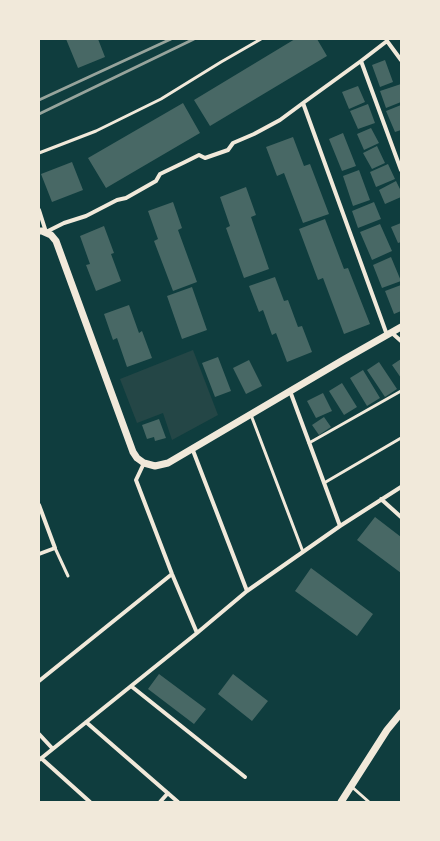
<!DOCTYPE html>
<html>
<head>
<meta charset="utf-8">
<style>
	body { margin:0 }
	#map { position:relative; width:440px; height:841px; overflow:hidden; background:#0f3d3e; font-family:"Public Sans",sans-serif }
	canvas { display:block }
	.frame { position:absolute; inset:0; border:40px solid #f1e9da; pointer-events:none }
</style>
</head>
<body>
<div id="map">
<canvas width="440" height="841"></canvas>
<div class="frame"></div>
</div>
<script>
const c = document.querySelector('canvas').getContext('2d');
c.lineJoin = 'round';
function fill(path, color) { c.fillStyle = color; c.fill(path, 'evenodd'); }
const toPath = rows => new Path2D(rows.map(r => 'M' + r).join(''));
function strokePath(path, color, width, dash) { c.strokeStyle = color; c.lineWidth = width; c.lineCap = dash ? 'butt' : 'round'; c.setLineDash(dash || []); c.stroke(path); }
fill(toPath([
	[193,350,218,415,172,440,163,413,137,423,120,379]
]), '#244646');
fill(toPath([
	[66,39,98,39,105,57,78,68],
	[295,39,317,39,327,56,210,126,194,100],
	[385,60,393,82,380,87,372,65],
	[401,84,401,102,386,108,380,91],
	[358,86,365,102,349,109,342,92],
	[183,103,200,133,106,188,88,158],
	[368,104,375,123,358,129,350,111],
	[401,105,401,130,395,132,386,111],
	[371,128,379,143,364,150,357,134],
	[343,133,356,166,342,171,329,139],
	[293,137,304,166,310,164,329,214,303,223,284,173,277,176,266,147],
	[377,146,385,163,372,169,363,153],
	[72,162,83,190,52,202,41,174],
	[388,164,395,179,376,187,370,172],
	[359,170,370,200,353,206,343,176],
	[396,181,401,191,401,197,385,204,379,190],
	[246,187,256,215,251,217,269,269,244,278,226,228,230,226,220,197],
	[173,202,182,228,178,230,197,282,173,291,154,241,158,239,148,211],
	[374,202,381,219,358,228,352,211],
	[325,219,344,269,348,268,370,324,344,334,323,278,318,280,299,229],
	[401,223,401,242,398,243,391,227],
	[380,224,392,251,372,260,360,232],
	[104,226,114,253,111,254,121,281,96,291,86,265,90,264,80,236],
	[391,257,401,281,382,288,373,265],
	[275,277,284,301,288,300,298,327,302,326,312,352,287,362,276,333,272,335,263,310,259,312,249,286],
	[401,285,401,311,394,314,385,291],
	[192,287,207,330,182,339,167,296],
	[129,305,139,333,142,331,152,358,127,367,117,338,113,340,104,314],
	[218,357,231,391,215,397,202,363],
	[401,359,401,378,392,365],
	[249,360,262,386,246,394,233,368],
	[379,362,397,389,385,397,367,370],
	[363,370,380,398,367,406,350,378],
	[342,383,357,407,344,415,329,391],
	[323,393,332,411,316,418,307,401],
	[324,417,331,427,319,435,312,425],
	[159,419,166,438,155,441,154,437,147,439,142,425],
	[375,517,401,537,401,573,357,540],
	[311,568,373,614,357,636,295,591],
	[159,674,206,709,194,724,148,689],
	[233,674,268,701,252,721,218,694]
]), '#486865');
strokePath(toPath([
	[39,153,96,131,161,99,221,62,261,39],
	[251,415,303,552],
	[309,443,401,391],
	[324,483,401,438],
	[55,548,68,576],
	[352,787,369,802]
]), '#f1e9da', 3);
strokePath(toPath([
	[401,60,387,41,361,61,401,170],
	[361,61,303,103,387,335],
	[39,210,46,232,64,223,86,216,117,200,126,198,156,181,160,174,185,162,199,155,205,158,228,150,233,143,254,134,280,120,303,103],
	[392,333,401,341],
	[290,391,340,526],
	[192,448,247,591],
	[144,463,136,480,172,574,197,633],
	[381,499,401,517],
	[39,505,55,548,39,554],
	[39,681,172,574],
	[131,686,245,777],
	[86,722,178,802],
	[39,734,52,748],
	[41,758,90,802],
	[39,760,197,633,247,591,340,526,401,487],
	[160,802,168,793]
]), '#f1e9da', 4);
strokePath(toPath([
	[39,231,42,231,51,235,56,241,133,452,137,458,144,463,155,466,168,463,343,360,401,327],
	[341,802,387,730,401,713]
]), '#f1e9da', 7);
strokePath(toPath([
	[39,100,171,39],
	[39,114,194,39]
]), '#97a49c', 3);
</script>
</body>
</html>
